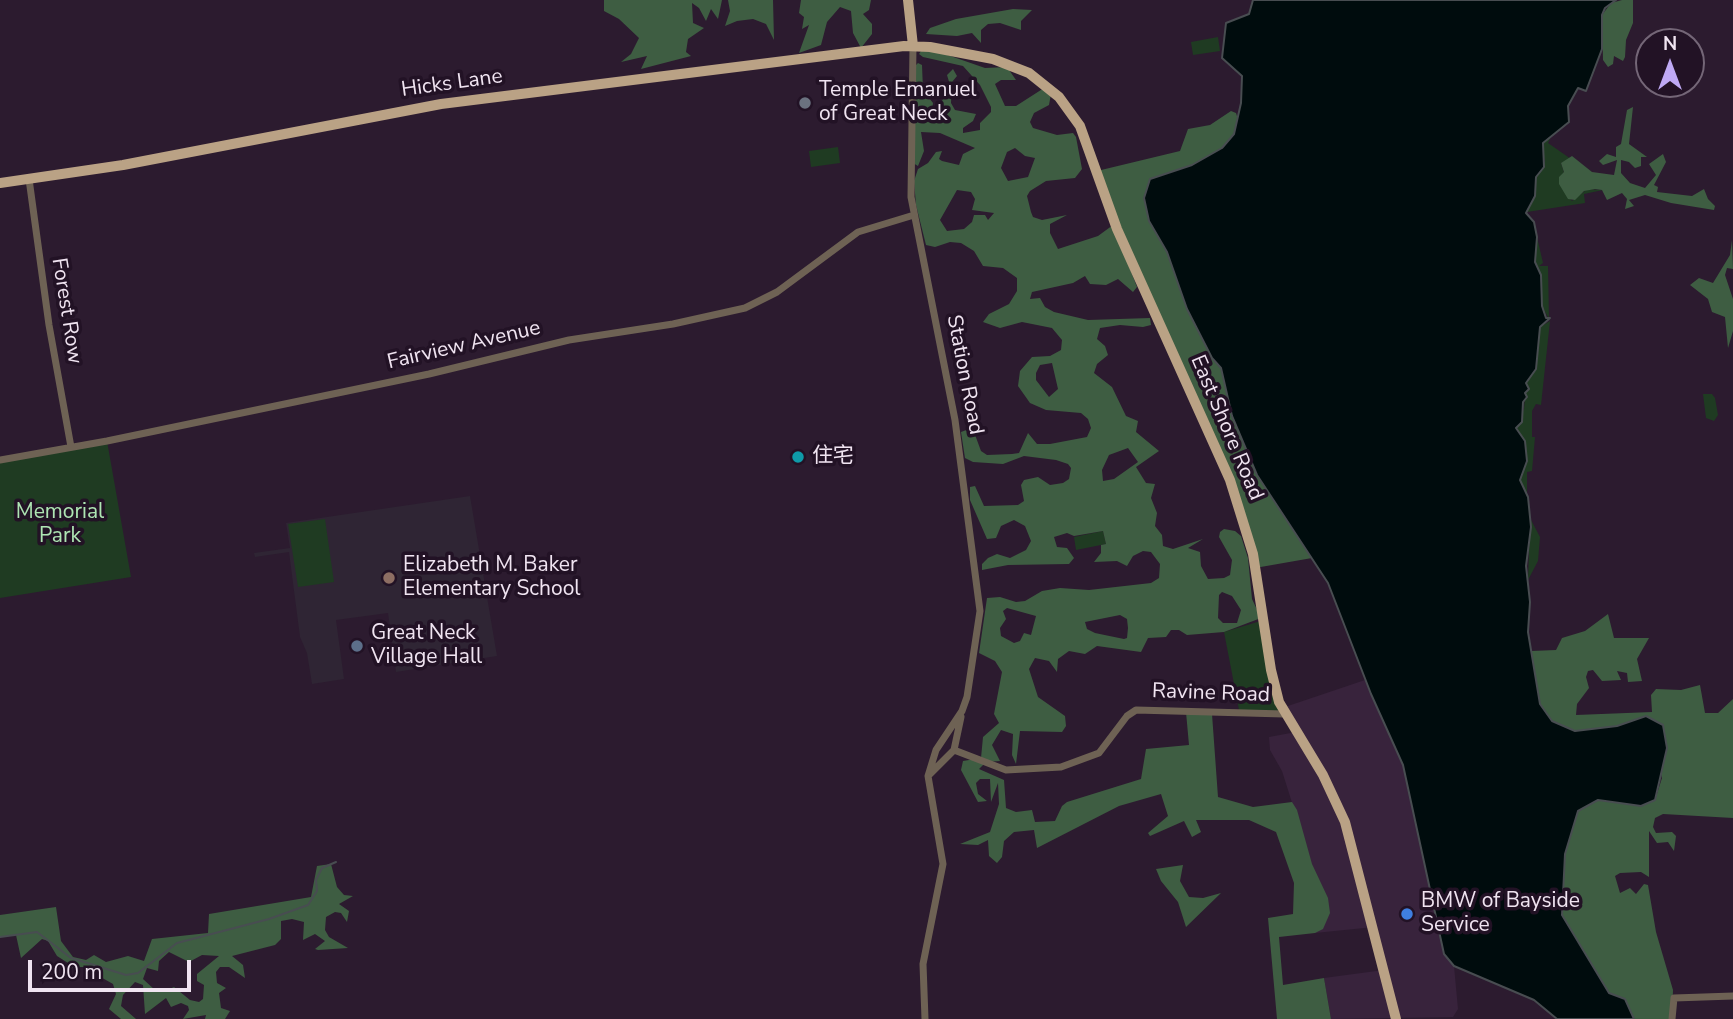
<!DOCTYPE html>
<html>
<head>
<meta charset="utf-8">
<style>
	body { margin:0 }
	#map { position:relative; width:1733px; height:1019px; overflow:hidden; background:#2c1b2f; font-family:"Nunito Sans",sans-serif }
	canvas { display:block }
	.north { position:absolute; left:1635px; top:28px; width:70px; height:70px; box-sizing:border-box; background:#221225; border:2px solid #746677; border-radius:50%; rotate:0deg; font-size:19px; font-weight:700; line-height:28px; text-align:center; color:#f0e4f1 }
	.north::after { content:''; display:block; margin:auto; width:24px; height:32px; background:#bfa9f4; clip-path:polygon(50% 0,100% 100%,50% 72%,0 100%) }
	.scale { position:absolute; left:28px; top:960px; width:163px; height:32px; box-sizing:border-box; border:4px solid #f0e4f1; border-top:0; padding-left:9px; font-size:21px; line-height:24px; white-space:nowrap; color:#f0e4f1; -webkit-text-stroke:5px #221225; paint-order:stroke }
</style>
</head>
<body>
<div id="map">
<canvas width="1733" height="1019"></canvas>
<div class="north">N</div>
<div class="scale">200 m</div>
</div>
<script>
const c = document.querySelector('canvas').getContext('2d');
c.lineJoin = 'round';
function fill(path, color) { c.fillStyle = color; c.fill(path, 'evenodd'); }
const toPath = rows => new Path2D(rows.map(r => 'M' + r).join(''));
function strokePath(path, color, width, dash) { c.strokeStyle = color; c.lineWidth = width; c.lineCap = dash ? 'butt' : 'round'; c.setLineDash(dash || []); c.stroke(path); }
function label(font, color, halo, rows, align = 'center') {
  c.font = font + ' "Nunito Sans","Noto Sans SC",sans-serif'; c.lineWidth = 7; c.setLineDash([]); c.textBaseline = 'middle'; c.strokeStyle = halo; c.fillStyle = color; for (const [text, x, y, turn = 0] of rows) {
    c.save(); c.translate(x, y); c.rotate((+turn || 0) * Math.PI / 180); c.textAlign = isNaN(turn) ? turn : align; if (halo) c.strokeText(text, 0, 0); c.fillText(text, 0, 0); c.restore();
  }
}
fill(toPath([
	[1365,680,1403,765,1444,954,1454,966,1458,1009,1453,1017,1331,1019,1324,978,1384,970,1374,927,1315,933,1306,847,1282,771,1270,750,1269,737,1296,732,1282,708]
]), '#38233c');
fill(toPath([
	[470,496,497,656,396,672,388,613,336,620,344,679,312,684,307,653,300,637,289,552,255,557,254,553,290,548,286,523]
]), '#2f2534');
fill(toPath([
	[1218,37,1220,51,1193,55,1191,42],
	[1553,133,1548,143,1571,159,1561,163,1564,172,1559,179,1568,196,1572,201,1587,189,1603,190,1584,194,1585,203,1527,212,1535,196,1536,177,1545,161,1541,149,1547,137],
	[838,147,840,163,811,167,809,151],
	[1537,237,1543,263,1539,266,1548,266,1549,319,1542,306,1540,273,1535,262],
	[1550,321,1541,405,1536,404,1532,411,1532,437,1535,437,1532,471,1527,472,1527,497,1520,481,1526,455,1516,428,1524,409,1526,383,1531,373,1540,327],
	[1703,394,1712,394,1715,398,1718,415,1714,421,1706,418],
	[107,441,131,577,0,598,0,460],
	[1530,518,1540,537,1538,561,1528,580],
	[325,519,334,582,298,587,288,524],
	[1103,531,1106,544,1076,550,1074,537],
	[1264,620,1284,714,1240,715,1224,632]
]), '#1f3b22');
fill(toPath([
	[604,0,722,0,718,19,711,9,706,21,699,8,692,3,693,23,704,28,688,39,686,52,691,56,641,69,647,56,621,62,631,54,639,38,619,19,604,11],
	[728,0,773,0,774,40,766,24,753,19,737,21,725,26,730,11],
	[801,0,871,0,869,10,863,14,872,24,872,34,861,48,853,33,851,11,840,7,827,22,821,45,799,53,809,25,802,29,804,17,799,13],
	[1622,0,1633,0,1633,23,1626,40,1625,57,1623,61,1614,56,1613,64,1608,67,1603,60,1602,15,1611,3],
	[1013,9,1032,10,1021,21,1021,30,1000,23,988,24,981,30,981,43,972,33,957,36,926,34,930,28,956,19],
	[921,51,939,52,985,68,1007,67,1016,80,1001,80,995,84,1005,106,1016,106,1044,88,1051,94,1049,105,1034,113,1030,122,1033,128,1057,135,1073,133,1076,137,1082,169,1075,178,1046,181,1030,191,1027,196,1031,212,1033,217,1042,220,1067,215,1050,224,1050,233,1058,249,1098,236,1113,225,1137,287,1133,292,1118,279,1106,285,1090,284,1085,276,1073,283,1032,292,1030,299,1040,298,1045,307,1054,312,1088,320,1150,318,1151,325,1143,327,1120,325,1100,328,1097,339,1105,346,1108,355,1097,364,1094,373,1112,387,1126,416,1138,421,1136,432,1159,451,1136,467,1146,483,1155,484,1151,498,1157,513,1155,526,1162,535,1163,546,1173,549,1203,539,1188,548,1200,552,1201,566,1208,579,1224,578,1230,575,1232,560,1219,537,1220,532,1224,529,1235,531,1241,536,1248,558,1252,599,1261,618,1224,632,1187,635,1179,630,1171,630,1166,637,1148,638,1141,652,1097,646,1085,654,1069,651,1058,659,1057,672,1049,661,1035,658,1029,669,1038,697,1065,716,1066,726,1062,732,1020,731,1016,764,1012,755,1013,734,1001,730,992,745,1000,761,986,762,979,769,1004,780,1006,808,1016,812,1032,810,1035,822,1055,821,1062,806,1067,802,1141,779,1146,749,1189,745,1186,712,1212,714,1218,797,1253,807,1292,802,1297,810,1312,864,1328,898,1330,913,1323,929,1315,933,1279,937,1283,985,1324,978,1331,1019,1277,1019,1268,918,1293,914,1294,883,1276,832,1249,820,1196,820,1201,832,1192,837,1184,821,1150,836,1148,833,1168,816,1161,794,1119,806,1037,848,1034,830,1014,832,1004,841,1002,857,997,863,989,856,988,840,978,845,960,844,990,832,999,804,998,783,991,802,990,779,980,779,976,783,978,794,987,801,978,802,961,770,963,761,981,758,983,737,999,723,994,714,1002,672,995,661,979,653,987,598,1000,597,1016,602,1025,601,1042,591,1060,588,1089,590,1151,583,1159,578,1160,564,1151,552,1143,551,1133,556,1127,566,1117,561,1094,562,1101,553,1101,545,1106,544,1103,531,1074,536,1067,533,1054,537,1057,547,1067,548,1074,558,1069,564,1008,565,982,570,982,564,988,558,997,554,1010,558,1026,550,1031,541,1025,526,1014,520,1001,526,996,538,987,539,970,500,970,487,975,486,984,506,1018,505,1024,501,1021,485,1024,480,1038,477,1050,485,1063,483,1069,479,1071,468,1068,464,1056,460,1024,456,1003,464,973,462,965,458,961,432,969,429,974,432,981,451,987,455,1012,454,1019,453,1028,433,1037,444,1050,444,1087,437,1091,428,1088,419,1081,413,1046,410,1030,403,1018,386,1020,371,1032,357,1050,356,1061,350,1062,340,1052,328,1022,322,1000,328,983,322,989,314,1009,304,1017,291,1017,278,1003,268,983,266,974,251,961,243,950,242,935,247,926,245,916,205,914,181,918,169,928,163,936,152,942,151,939,159,942,161,959,165,963,154,975,148,940,133,921,132,924,151,918,166,913,163,915,66,918,63,922,65,923,90,933,103,932,111,928,114,939,121,947,120,942,101,950,85,947,75,953,69,957,76,952,82,951,103,955,110,976,114,973,121,963,128,963,133,980,130,980,123,991,112,991,107,980,85,963,66,923,57,919,54],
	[1015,148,1025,156,1035,158,1028,177,1008,181,1001,168,1007,152],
	[957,190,971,192,975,199,972,210,994,213,988,220,985,215,974,215,972,222,964,229,947,231,940,220],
	[1052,363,1058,389,1049,397,1036,380,1036,373,1040,365],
	[1128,448,1138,462,1114,479,1103,481,1102,470,1109,455],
	[1222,592,1232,596,1241,610,1237,623,1223,623,1218,618,1219,595],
	[1007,608,1036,616,1031,635,1024,633,1020,641,1014,643,1001,636,1000,628,1006,619,1003,611],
	[1120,615,1127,619,1128,628,1127,638,1124,639,1095,633,1087,629,1085,622],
	[1633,107,1629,144,1647,157,1641,157,1641,166,1635,168,1629,162,1621,160,1621,173,1630,183,1645,188,1656,175,1649,164,1663,154,1666,162,1654,185,1658,187,1657,192,1692,196,1704,189,1708,199,1715,206,1714,210,1671,203,1645,195,1629,200,1634,206,1625,209,1627,199,1622,193,1607,200,1602,190,1595,189,1584,191,1575,200,1568,199,1559,184,1559,177,1564,172,1561,163,1572,156,1592,172,1614,175,1617,160,1603,165,1599,161,1607,154,1616,157,1616,147,1621,144,1627,110],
	[1231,111,1236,113,1238,119,1234,134,1223,148,1192,165,1149,221,1167,252,1187,309,1212,358,1221,368,1232,416,1257,475,1312,558,1255,568,1241,508,1097,171,1180,151,1188,129,1210,125],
	[1732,240,1733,269,1727,268,1725,275,1733,299,1733,331,1728,348,1725,317,1712,312,1708,299,1690,285,1699,278,1713,283,1730,255],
	[1608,614,1614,638,1649,638,1637,659,1642,681,1628,682,1627,673,1617,671,1621,680,1602,681,1593,670,1588,671,1586,677,1589,688,1577,704,1576,715,1652,712,1651,695,1656,689,1681,690,1700,685,1705,713,1718,713,1733,699,1733,818,1663,814,1655,818,1653,827,1656,833,1672,832,1676,836,1674,851,1668,842,1657,843,1649,831,1649,877,1641,872,1620,873,1615,876,1620,893,1630,888,1636,894,1644,884,1648,885,1656,932,1673,990,1672,1019,1634,1019,1625,999,1609,993,1562,915,1565,854,1577,811,1598,800,1655,800,1662,778,1646,717,1617,726,1575,731,1552,721,1540,704,1531,651,1556,650,1562,638,1585,631],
	[331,864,337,887,344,895,353,896,339,904,349,911,347,922,341,913,335,912,326,917,325,930,329,937,348,948,318,950,315,949,325,941,315,934,303,940,304,922,292,919,281,921,281,939,275,945,232,956,243,965,245,978,229,967,220,967,216,972,217,983,226,988,219,993,221,1008,230,1011,225,1019,205,1019,206,1015,183,1019,189,1010,188,1006,181,1003,171,1007,166,998,145,1014,143,985,135,982,123,995,121,1006,136,1019,121,1019,109,1009,116,994,113,984,97,975,91,967,73,967,70,970,68,963,57,956,48,941,42,939,21,958,16,935,0,937,0,915,56,907,61,941,73,957,86,960,94,955,106,962,128,956,144,961,152,939,208,933,209,914,311,897,317,866],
	[169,952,189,962,202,955,219,956,197,974,197,981,204,985,203,999,199,1002,190,1000,174,987,167,990,155,990,143,979,147,968,158,971,159,961],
	[1183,865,1180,881,1189,897,1203,898,1221,893,1186,927,1178,902,1161,881,1156,869]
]), '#3e5d42');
const water = toPath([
	[1253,0,1616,0,1605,8,1602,15,1602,49,1586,91,1578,88,1568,106,1569,122,1543,143,1544,167,1536,177,1535,196,1526,213,1534,222,1537,237,1535,262,1541,275,1542,306,1546,318,1550,318,1540,327,1536,369,1526,383,1529,389,1525,393,1527,397,1523,402,1522,422,1516,428,1525,441,1527,461,1520,480,1528,497,1531,527,1526,566,1530,602,1528,632,1540,704,1552,721,1575,731,1617,726,1646,716,1663,725,1667,748,1655,800,1641,806,1598,800,1578,811,1565,854,1562,915,1609,993,1625,999,1634,1019,1557,1019,1534,1000,1454,966,1444,954,1403,765,1371,694,1328,583,1257,475,1232,416,1221,368,1212,358,1187,309,1167,252,1149,221,1144,198,1150,179,1192,165,1222,148,1234,134,1241,103,1242,76,1222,58,1226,23,1249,14,1253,0]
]);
fill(water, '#000c0d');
strokePath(water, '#484d51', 2);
strokePath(toPath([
	[0,937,37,932,71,958,126,975,138,973,177,943,269,919,308,905,317,891,316,880,322,868,336,862]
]), '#484d51', 2);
strokePath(toPath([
	[913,46,911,197,955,420,980,611,967,697,962,711,936,750,928,776,943,864,923,964,925,1019],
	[29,179,49,325,71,447],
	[0,460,107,441,429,374,569,340,673,324,745,308,777,292,858,232,914,215],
	[954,750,1006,770,1061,767,1099,753,1127,716,1136,710,1284,714],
	[954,750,961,717],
	[930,774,954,750],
	[1672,1019,1674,998,1733,996]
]), '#6e6254', 7);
strokePath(toPath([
	[908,0,913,46],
	[0,183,123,165,441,104,904,46,930,47,993,59,1029,73,1059,97,1080,126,1117,229,1230,480,1253,554,1271,670,1279,702,1323,775,1345,822,1396,1019]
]), '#baa285', 10);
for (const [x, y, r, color] of [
	[805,103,7,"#6b7280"],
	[798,457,7,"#0f9aa8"],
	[389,578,7,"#8d6e63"],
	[357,646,7,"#5c6f8a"],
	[1407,914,7,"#3f7fe0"]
]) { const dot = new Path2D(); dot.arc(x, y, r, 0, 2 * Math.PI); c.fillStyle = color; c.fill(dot); strokePath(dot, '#221225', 2.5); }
label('21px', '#f0e4f1', '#221225', [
	["Hicks Lane",452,84,-8],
	["Forest Row",66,311,81],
	["Fairview Avenue",464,346,-13],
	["Station Road",964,375,79],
	["East Shore Road",1226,428,67],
	["Ravine Road",1211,694,2]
]);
label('21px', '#f0e4f1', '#221225', [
	["Temple Emanuel",819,91],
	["of Great Neck",819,115],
	["住宅",812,457],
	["Elizabeth M. Baker",403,566],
	["Elementary School",403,590],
	["Great Neck",371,634],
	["Village Hall",371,658],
	["BMW of Bayside",1421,902],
	["Service",1421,926]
], 'left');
label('21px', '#aee5b3', '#221225', [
	["Memorial",60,513],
	["Park",60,537]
]);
</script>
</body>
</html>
